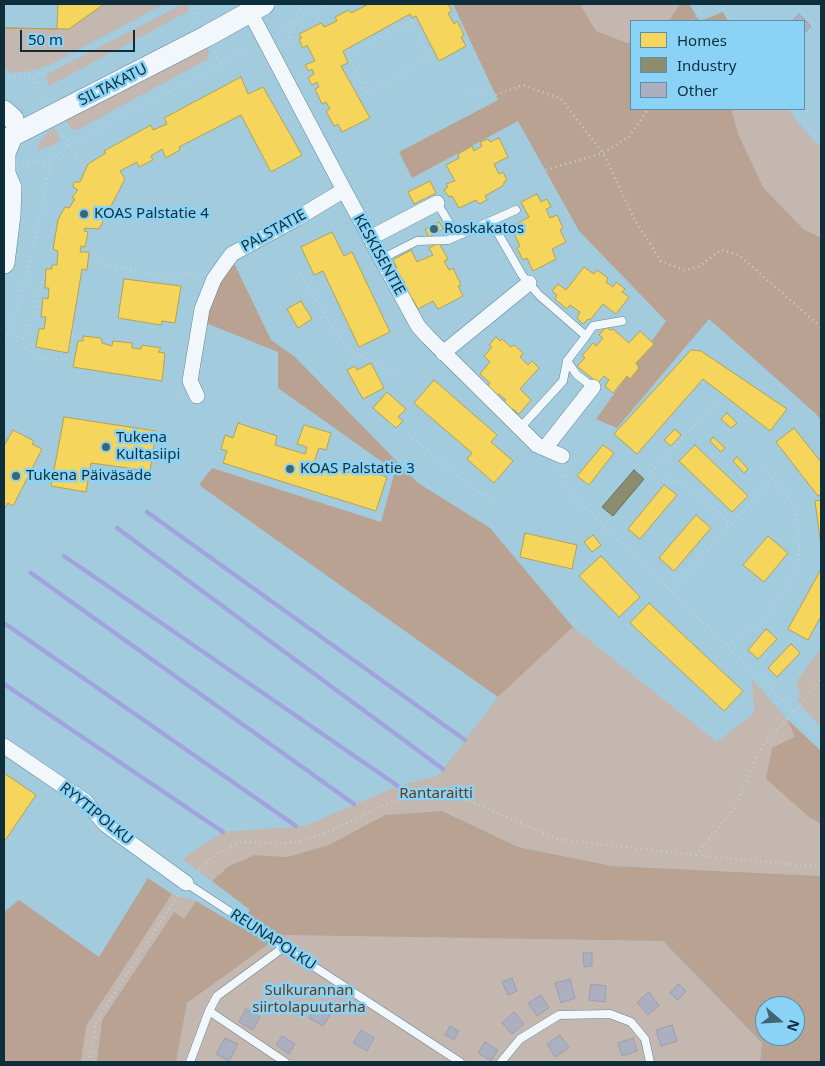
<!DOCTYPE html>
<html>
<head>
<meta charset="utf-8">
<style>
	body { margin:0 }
	#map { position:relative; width:825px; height:1066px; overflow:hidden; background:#a2cbde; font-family:"Noto Sans",sans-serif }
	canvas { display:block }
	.frame { position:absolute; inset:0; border:5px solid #0f2e3c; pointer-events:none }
	.legend { position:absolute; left:630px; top:20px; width:175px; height:90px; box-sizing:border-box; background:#8ad3f7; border:1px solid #5991ac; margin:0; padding:6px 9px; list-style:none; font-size:15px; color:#0f2e3c }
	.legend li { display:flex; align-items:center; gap:10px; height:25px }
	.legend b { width:25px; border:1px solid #5991ac }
	.north { position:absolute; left:755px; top:996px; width:50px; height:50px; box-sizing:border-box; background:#8ad3f7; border:1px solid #5991ac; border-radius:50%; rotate:109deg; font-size:14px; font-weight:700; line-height:20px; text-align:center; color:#0f2e3c }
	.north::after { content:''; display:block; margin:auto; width:18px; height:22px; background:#426575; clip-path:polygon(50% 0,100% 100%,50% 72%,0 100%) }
	.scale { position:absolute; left:20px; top:30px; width:115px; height:22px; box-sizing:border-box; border:2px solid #0f2e3c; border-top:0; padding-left:6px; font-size:15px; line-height:18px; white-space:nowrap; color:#0f2e3c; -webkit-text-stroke:4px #8ad3f7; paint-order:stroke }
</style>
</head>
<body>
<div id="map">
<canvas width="825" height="1066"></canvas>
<div class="frame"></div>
<ul class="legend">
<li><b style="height:14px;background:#f6d55c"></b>Homes</li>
<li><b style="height:14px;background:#8c8c6e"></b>Industry</li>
<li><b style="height:14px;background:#acafbf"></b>Other</li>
</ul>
<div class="north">N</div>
<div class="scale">50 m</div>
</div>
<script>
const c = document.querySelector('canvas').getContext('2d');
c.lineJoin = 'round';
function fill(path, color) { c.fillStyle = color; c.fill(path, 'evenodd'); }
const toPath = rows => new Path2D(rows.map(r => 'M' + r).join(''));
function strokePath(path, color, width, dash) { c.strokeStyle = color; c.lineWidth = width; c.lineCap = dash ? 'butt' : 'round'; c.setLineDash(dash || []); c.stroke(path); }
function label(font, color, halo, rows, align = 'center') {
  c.font = font + ' "Noto Sans",sans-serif'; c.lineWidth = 5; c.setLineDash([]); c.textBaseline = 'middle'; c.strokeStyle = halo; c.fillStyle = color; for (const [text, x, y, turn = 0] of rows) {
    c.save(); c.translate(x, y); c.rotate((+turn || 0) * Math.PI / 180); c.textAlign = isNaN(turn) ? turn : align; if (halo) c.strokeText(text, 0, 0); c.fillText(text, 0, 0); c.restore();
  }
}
fill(toPath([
	[104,4,164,4,49,65,31,71,13,73,4,69,4,28,69,29],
	[183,4,187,5,189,11,49,86,46,79,46,75],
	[580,4,680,4,669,21,631,21,631,43,627,43,596,31],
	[205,43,209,52,208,59,77,130,72,129,65,119],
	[731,109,787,109,812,139,821,148,821,238,803,229,763,187,739,136],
	[54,127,60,140,51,146,37,150,40,141],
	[573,627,717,742,754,713,752,679,787,719,795,737,766,779,809,817,821,824,821,876,612,866,518,847,442,811,385,815,329,845,287,857,255,855,229,866,212,881,182,859,223,832,305,826,398,786,438,776,498,697],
	[821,648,821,726,797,702,800,695,796,682],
	[172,894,196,901,184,919,173,913,102,1020,97,1062,81,1062,86,1026],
	[281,935,663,941,762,1043,760,1062,176,1062,187,1003]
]), '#c3b7af');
fill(toPath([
	[453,4,580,4,596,31,627,43,631,43,631,109,731,109,739,136,763,187,803,229,821,238,821,420,815,413,709,319,617,428,596,419,666,321,579,231,518,121,412,178,399,152,498,100],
	[680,4,689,4,700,21,723,12,728,21,669,21],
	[234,263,271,340,294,356,418,483,490,528,573,627,498,697,199,485,212,468,381,522,395,471,278,388,278,352,206,323,209,310,221,281],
	[787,719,821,751,821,824,809,817,766,779,772,748,795,737],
	[442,811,518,847,612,866,821,876,821,1062,760,1062,762,1043,663,941,281,935,187,1003,176,1062,97,1062,102,1020,174,912,184,919,196,901,238,926,250,910,212,881,229,866,255,855,287,857,329,845,385,815],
	[765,1006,795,1006,795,1036,765,1036],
	[148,878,172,894,86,1026,81,1062,4,1062,4,912,19,900,99,957]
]), '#b9a292');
const homes = toPath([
	[4,4,58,4,57,29,4,28,4,4],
	[4,4,104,4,69,29,4,28,4,4],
	[367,4,448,4,452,11,448,13,454,24,457,21,464,35,461,37,466,46,439,61,416,16,412,18,410,14,343,51,348,63,341,66,370,118,342,132,338,124,334,126,326,111,330,109,326,102,322,104,315,89,319,87,317,82,312,85,308,78,314,74,312,69,309,71,305,65,315,61,307,45,303,48,299,39,302,38,299,34,321,23,324,27,337,21,335,17,349,10,351,13,367,5,367,4],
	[241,77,248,94,263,87,302,155,271,172,241,115,179,147,180,150,166,158,162,149,151,156,153,160,139,167,137,162,120,171,125,179,99,229,85,228,84,231,88,232,85,247,81,246,80,252,89,252,87,270,82,269,68,353,36,347,39,329,44,329,46,317,41,317,43,298,48,299,49,288,45,288,46,269,52,269,52,265,57,265,58,251,53,249,58,220,65,207,69,208,75,199,72,197,78,190,73,187,74,182,80,182,88,164,106,153,104,151,151,125,153,130,167,124,164,118,241,77],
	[499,138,508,157,494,164,499,174,503,172,507,180,504,182,504,185,485,196,487,200,479,204,476,200,459,208,452,196,449,197,444,190,448,187,446,184,455,181,446,165,459,158,458,154,472,146,474,151,482,146,480,142,488,139,490,142,499,138],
	[430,181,436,193,414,204,408,192,430,181],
	[537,194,541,202,547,199,551,207,546,209,550,218,557,215,563,228,560,230,566,242,552,249,556,259,533,271,527,258,523,260,517,248,520,246,514,233,510,235,507,229,529,217,521,202,537,194],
	[439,222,443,229,429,237,425,229,439,222],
	[332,232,344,256,352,252,390,332,359,347,323,271,314,275,301,247,332,232],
	[439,243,448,259,444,261,449,270,453,268,461,285,458,286,463,296,438,309,433,301,418,309,412,298,408,300,400,285,405,283,400,275,396,277,393,270,397,268,393,260,411,250,417,262,433,255,429,248,439,243],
	[584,267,594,274,597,270,608,278,606,282,613,287,616,282,625,289,622,292,629,297,616,314,603,304,590,320,588,319,583,324,577,318,580,312,570,305,567,309,555,299,557,295,552,291,558,284,566,290,584,267],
	[124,279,181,286,175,323,162,321,161,325,118,318,124,279],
	[301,301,312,319,298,328,287,309,301,301],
	[606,327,610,330,613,329,629,343,640,331,654,344,636,363,639,368,630,379,627,376,613,393,605,386,609,380,604,376,598,383,577,366,585,358,582,356,593,343,596,346,603,338,599,335,606,327],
	[83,336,101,338,102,343,112,346,113,341,132,343,132,348,141,349,142,345,161,348,158,352,165,353,162,381,73,367,78,341,83,341,83,336],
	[496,337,500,341,502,339,511,347,514,345,523,353,520,357,528,365,532,361,539,368,520,389,531,400,519,414,513,409,510,410,502,404,506,400,499,394,497,396,487,387,490,383,480,374,490,362,484,356,492,347,489,345,496,337],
	[691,350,701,351,787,409,770,431,703,379,637,454,614,434,691,350],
	[371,363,384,388,363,399,347,370,355,366,357,370,371,363],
	[434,380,497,435,491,442,513,461,494,483,467,459,472,453,414,403,434,380],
	[387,392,406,409,398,417,403,421,396,428,373,408,387,392],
	[727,413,737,423,731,428,721,419,727,413],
	[64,417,156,431,150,471,91,463,86,492,51,486,64,417],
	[238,423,277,436,275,445,305,454,307,447,297,444,304,425,331,433,326,450,319,448,314,462,349,473,351,466,387,477,376,511,223,463,227,451,221,449,225,435,233,438,238,423],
	[794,428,821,462,821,494,818,496,776,442,794,428],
	[675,429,681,435,671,446,664,440,675,429],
	[13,430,34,441,32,444,42,449,13,506,8,503,4,509,4,446,13,430],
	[713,437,725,448,721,452,710,441,713,437],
	[603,445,614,453,589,485,577,476,603,445],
	[695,445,748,496,732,512,679,461,695,445],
	[737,457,748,469,744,473,733,461,737,457],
	[664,485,677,495,640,539,628,529,664,485],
	[821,500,821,546,815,501,821,500],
	[696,515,711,528,674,571,659,558,696,515],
	[525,533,577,545,572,569,520,557,525,533],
	[593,535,601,545,592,552,584,542,593,535],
	[768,536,788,553,764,582,743,565,768,536],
	[601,556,640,597,619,617,579,576,601,556],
	[820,571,821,572,821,616,808,640,788,629,820,571],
	[649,603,743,691,724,711,630,623,649,603],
	[766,629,777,639,758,659,748,650,766,629],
	[791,644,800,653,777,677,768,668,791,644],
	[4,773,36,795,4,842,4,773]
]);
fill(homes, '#f6d55c');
strokePath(homes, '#b1a352', 1);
const industry = toPath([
	[634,470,644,479,613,516,602,507,634,470]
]);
fill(industry, '#8c8c6e');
strokePath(industry, '#66705f', 1);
strokePath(toPath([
	[147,512,465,740],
	[117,528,443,769],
	[64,556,398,786],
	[31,573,354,804],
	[4,623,296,826],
	[4,684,223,832]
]), '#a0a3de', 4.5);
const building = toPath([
	[799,14,811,26,804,34,804,21,792,21,799,14],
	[583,953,592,953,592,966,584,967,583,953],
	[512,978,517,991,508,995,502,982,512,978],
	[570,979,575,998,561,1003,555,983,570,979],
	[591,984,606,986,605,1002,589,1000,591,984],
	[678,984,686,991,678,1000,670,993,678,984],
	[649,992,659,1006,648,1015,637,1002,649,992],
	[541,995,549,1008,537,1016,528,1003,541,995],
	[317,1005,331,1013,323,1026,309,1018,317,1005],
	[246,1009,260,1017,253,1030,239,1022,246,1009],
	[514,1012,524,1024,512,1034,502,1023,514,1012],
	[672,1025,677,1041,661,1046,656,1030,672,1025],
	[450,1026,459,1031,454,1040,445,1035,450,1026],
	[361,1030,374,1038,367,1051,353,1043,361,1030],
	[560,1035,569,1048,555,1057,547,1044,560,1035],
	[282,1036,295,1044,289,1054,276,1045,282,1036],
	[225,1038,238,1044,229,1061,216,1054,225,1038],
	[633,1038,637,1051,622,1056,618,1043,633,1038],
	[485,1042,498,1050,491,1061,478,1053,485,1042]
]);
fill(building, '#acafbf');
strokePath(building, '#9aa0af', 1);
const service = toPath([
	[437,203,457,236],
	[491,221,522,275,539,295,586,336,593,326,622,321],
	[381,259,417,241,448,240,516,210],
	[567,361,577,375,593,387],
	[520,428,563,381,567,361,586,336],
	[186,883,460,1062],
	[209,1011,285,1062],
	[190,1062,209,1011,217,996,284,947],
	[501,1062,520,1039,559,1015,610,1014,631,1022,645,1039,650,1062]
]);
const minor = toPath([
	[250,12,344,190,418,326,427,336,537,445,562,456],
	[370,238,437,203],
	[443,353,529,283],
	[197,396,190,381,202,309,214,279,226,262,232,254,296,219,344,190],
	[545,448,593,387],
	[4,746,85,801,106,825,186,883]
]);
const secondary = toPath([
	[4,111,13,119],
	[12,136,207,36,264,4],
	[4,263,10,215,11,188,5,174,5,153,12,136]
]);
strokePath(service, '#638694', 9);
strokePath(minor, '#638694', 16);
strokePath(secondary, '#638694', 22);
strokePath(toPath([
	[190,4,199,20],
	[298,4,304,15],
	[721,4,730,21],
	[411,20,431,58,367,92,347,54,411,20],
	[693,21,705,4],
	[276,32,327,4],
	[287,48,293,22],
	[215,52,221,64],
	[300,74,306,71],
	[4,77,34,78,175,4],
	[34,78,44,100],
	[471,91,495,95,523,85,561,99,603,153,636,222,661,261,684,270,697,268,721,250,739,255,821,327],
	[793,109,821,142],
	[61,132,83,167],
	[23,161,51,162],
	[546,170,603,153,629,137,648,109],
	[91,262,155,275,180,275,194,273,200,274],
	[300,274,346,348,396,375],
	[7,335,23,338,32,319,44,274],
	[23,338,26,350,45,360,68,358,75,325],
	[4,343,15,316,29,267,51,162,68,145,252,47],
	[176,403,178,393],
	[713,405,650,473,657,482,670,479,681,482,692,488,730,525],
	[408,434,482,495,496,499],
	[565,470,570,493,821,737],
	[556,471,566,478],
	[671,591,772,479],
	[727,645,765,620,799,565,799,536,794,505,760,463],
	[696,855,734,809,759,751,821,679],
	[195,873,217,853,241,842,285,843,303,841,330,831,391,802,419,795,447,794,469,801,558,839,684,854,810,866,821,864],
	[89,1062,96,1022,178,895]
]), '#c3d0d6', 2.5, [1, 4]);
strokePath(service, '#f1f7fa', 8);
strokePath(minor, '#f1f7fa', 15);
strokePath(secondary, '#f1f7fa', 21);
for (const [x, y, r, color] of [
	[84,214,5,"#426575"],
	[434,229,5,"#426575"],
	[106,447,5,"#426575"],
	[290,469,5,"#426575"],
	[16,476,5,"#426575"]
]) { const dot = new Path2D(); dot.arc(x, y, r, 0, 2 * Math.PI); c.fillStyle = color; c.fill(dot); strokePath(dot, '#8ad3f7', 2); }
label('15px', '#0f2e3c', '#8ad3f7', [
	["SILTAKATU",113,85,-27],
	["PALSTATIE",274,231,-29],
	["KESKISENTIE",379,255,61],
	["RYYTIPOLKU",96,814,39],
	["REUNAPOLKU",273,940,33]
]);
label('15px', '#0f2e3c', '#8ad3f7', [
	["KOAS Palstatie 4",94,214],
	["Roskakatos",444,229],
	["Tukena",116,438],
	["Kultasiipi",116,455],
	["KOAS Palstatie 3",300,469],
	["Tukena Päiväsäde",26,476]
], 'left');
label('15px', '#6b3918', '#8ad3f7', [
	["Rantaraitti",436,794],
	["Sulkurannan",309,991],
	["siirtolapuutarha",309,1008]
]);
</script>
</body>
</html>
